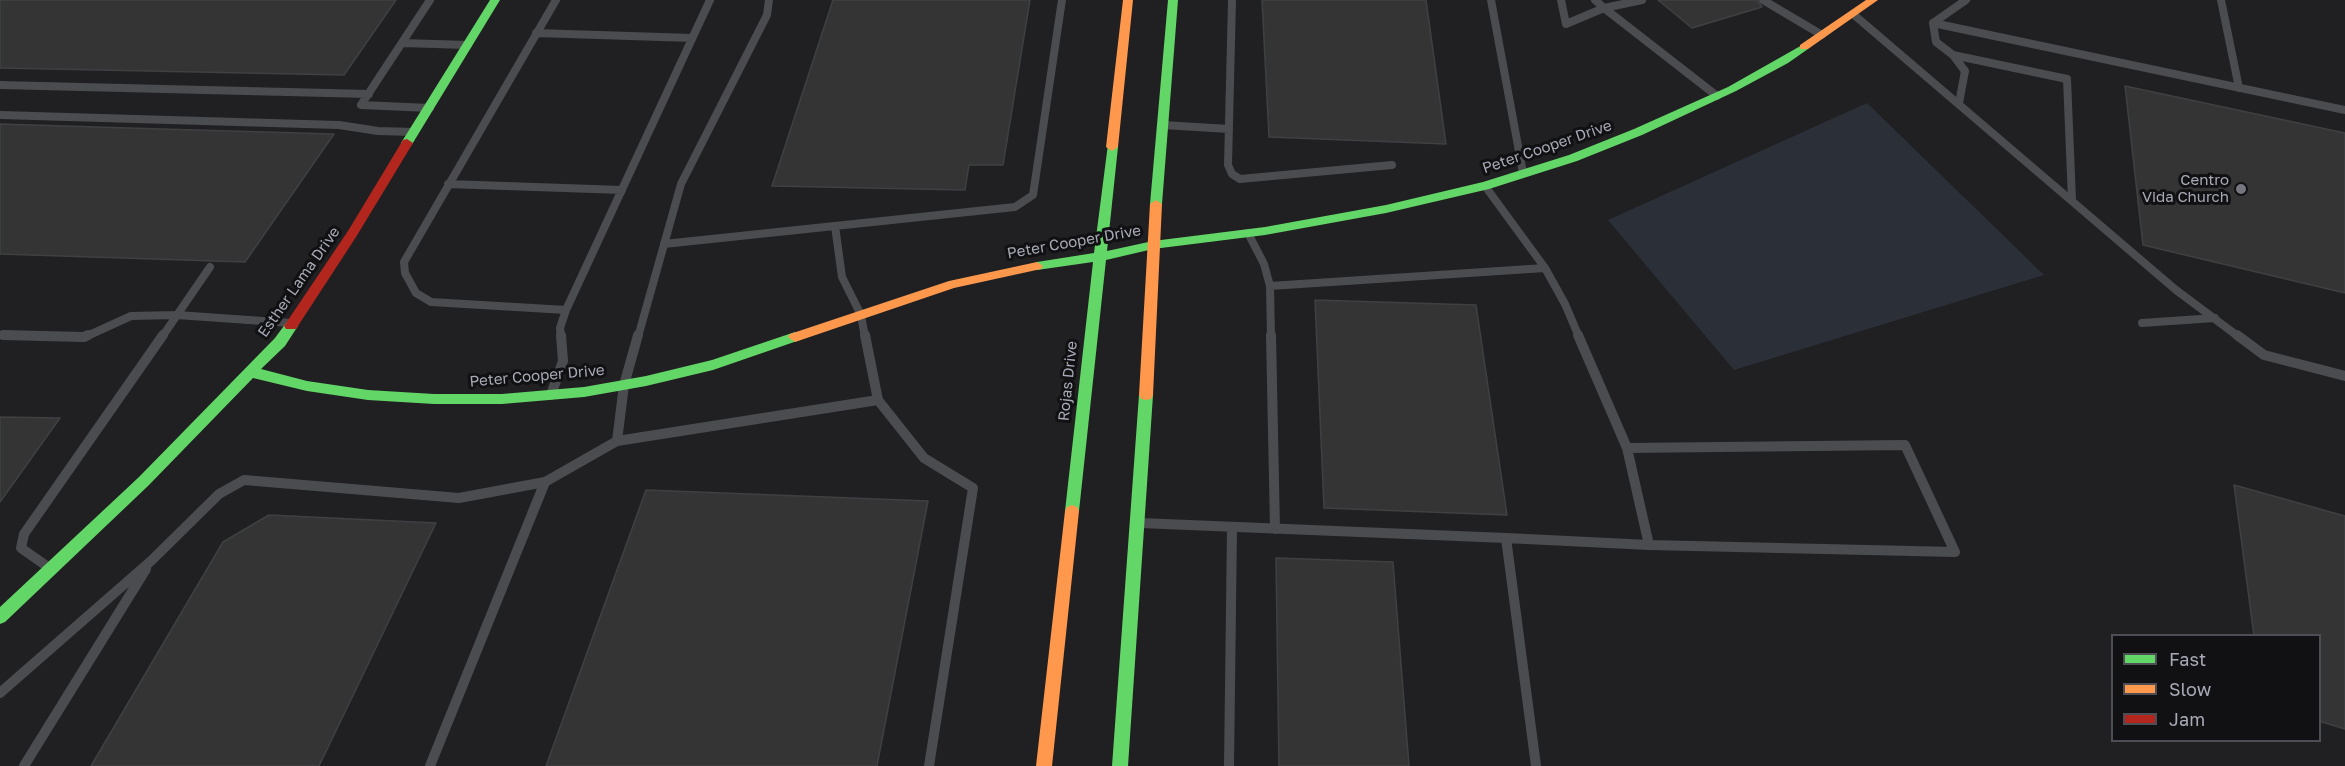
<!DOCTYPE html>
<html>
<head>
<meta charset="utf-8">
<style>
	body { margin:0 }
	#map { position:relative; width:2345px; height:766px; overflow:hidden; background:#161616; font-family:"Golos Text",sans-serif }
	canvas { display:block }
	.legend { position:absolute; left:2111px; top:634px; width:210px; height:108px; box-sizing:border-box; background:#111012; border:2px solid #4d4e54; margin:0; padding:8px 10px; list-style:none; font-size:18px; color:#a8aab7 }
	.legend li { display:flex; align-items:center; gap:12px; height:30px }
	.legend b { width:30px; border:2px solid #4d4e54 }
</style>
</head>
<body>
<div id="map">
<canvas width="2345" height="766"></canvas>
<ul class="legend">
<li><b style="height:8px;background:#63d668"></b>Fast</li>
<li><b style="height:8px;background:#ff974d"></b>Slow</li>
<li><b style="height:8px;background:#b3261e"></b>Jam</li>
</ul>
</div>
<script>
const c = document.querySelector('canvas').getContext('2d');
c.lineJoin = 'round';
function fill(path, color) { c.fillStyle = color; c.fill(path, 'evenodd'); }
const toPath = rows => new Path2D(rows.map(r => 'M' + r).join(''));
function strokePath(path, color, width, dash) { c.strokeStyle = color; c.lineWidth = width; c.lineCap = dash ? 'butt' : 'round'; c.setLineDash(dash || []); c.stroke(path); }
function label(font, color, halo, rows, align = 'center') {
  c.font = font + ' "Golos Text",sans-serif'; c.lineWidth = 6; c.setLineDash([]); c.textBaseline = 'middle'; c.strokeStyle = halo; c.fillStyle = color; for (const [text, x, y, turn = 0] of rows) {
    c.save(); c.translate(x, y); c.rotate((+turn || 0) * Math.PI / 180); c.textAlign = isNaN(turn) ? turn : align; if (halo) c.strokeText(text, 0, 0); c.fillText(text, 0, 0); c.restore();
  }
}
fill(toPath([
	[0,0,2345,0,2345,766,0,766],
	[2112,636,2320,636,2320,740,2112,740]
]), '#202022');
fill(toPath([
	[1867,103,2044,275,1734,370,1608,220]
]), '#2a2f38');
const building = toPath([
	[0,0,396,0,344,75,0,68,0,0],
	[833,0,1030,0,1003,165,969,165,965,190,772,186,833,0],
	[1262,0,1426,0,1446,144,1269,137,1262,0],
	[1658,0,1757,0,1762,7,1692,28,1658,0],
	[2125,86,2345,133,2345,293,2143,245,2125,86],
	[0,124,161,129,334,134,245,262,0,254,0,124],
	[1315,300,1476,305,1507,515,1324,508,1315,300],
	[0,417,60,418,0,502,0,417],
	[2234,485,2345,516,2345,729,2319,721,2319,636,2254,636,2234,485],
	[646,490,928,501,877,766,546,766,646,490],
	[269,515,436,523,319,766,91,766,223,542,269,515],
	[1276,558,1393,562,1409,766,1279,766,1276,558]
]);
fill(building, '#343435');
strokePath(building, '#3f4042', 1.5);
strokePath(toPath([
	[430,0,361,105,430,108],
	[556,0,404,262,405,273,416,293,431,302,566,310],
	[1232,0,1228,165,1232,174,1240,179,1392,165],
	[1491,0,1523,173],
	[1561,0,1566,24,1604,8,1717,96],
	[1595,0,1604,8,1642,0],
	[1763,0,1822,35],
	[2221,0,2239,88],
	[1853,14,2176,290,2239,337],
	[1933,23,2345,110],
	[536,33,692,38],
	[402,43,468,45],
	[1953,55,2067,79,2072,200],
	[0,85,369,94],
	[1959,103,1965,71,1953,55,1936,42,1933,23,1966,0],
	[0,115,339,125,378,131,414,132],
	[1163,125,1229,129],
	[448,184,622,190],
	[835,226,842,277,861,315,865,337],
	[1248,233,1264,264,1270,286,1271,337],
	[664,244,1015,207,1033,195,1062,0],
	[1545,268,1565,304,1579,337],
	[1270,286,1545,268,1485,186],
	[2142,323,2215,318],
	[0,335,66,337],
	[85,337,131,316,177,315,291,323],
	[162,337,210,267],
	[561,337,560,328,566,310,710,0],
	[638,337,681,184,767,15,769,0]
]), '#4b4c4f', 8);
strokePath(toPath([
	[3,335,84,337,88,335],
	[638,335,624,385,617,441,878,400],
	[865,335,878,400,924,458,973,488,929,766],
	[1271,335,1275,529],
	[1578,335,1627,448],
	[2237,335,2264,355,2345,376],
	[551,395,563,361,561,335],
	[1905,445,1955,552,1649,545,1627,448,1905,445],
	[1140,523,1506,538,1536,766],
	[1506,538,1649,545],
	[48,567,21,548,24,534,163,335],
	[0,693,151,561,219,494,244,480,459,498,545,482,617,441],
	[24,766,146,569],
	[430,766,545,482],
	[1229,766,1232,527]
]), '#4b4c4f', 10);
fill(toPath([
	[490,0,500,0,411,146,403,146,401,143,490,0],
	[1168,0,1178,0,1162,204,1156,208,1150,204,1168,0],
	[1804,44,1808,45,1808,49,1788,63,1736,91,1642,135,1577,161,1489,189,1386,213,1265,235,1153,249,1106,260,1079,511,1077,515,1072,517,1067,515,1065,511,1093,262,1037,270,1031,266,1037,262,1094,253,1108,144,1112,143,1118,147,1107,251,1153,241,1265,227,1386,205,1483,182,1569,155,1634,129,1728,87,1804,44],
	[291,321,296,323,298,326,296,329,285,346,261,369,307,381,368,390,434,394,502,394,584,387,646,376,712,360,795,332,802,337,800,340,713,370,646,386,584,397,502,404,434,404,368,400,307,391,253,378,149,485,5,622,0,624,0,607,139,477,275,338,286,323,291,321],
	[1146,390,1151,391,1153,395,1128,766,1112,766,1139,395,1141,391,1146,390]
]), '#63d668');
fill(toPath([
	[1123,0,1133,0,1118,147,1112,151,1106,147,1123,0],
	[1866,0,1878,0,1808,49,1800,49,1800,45,1866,0],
	[1156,200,1162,204,1153,395,1151,399,1146,400,1141,399,1139,395,1150,204,1156,200],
	[1037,262,1043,266,1041,269,954,288,795,342,788,337,790,334,949,281,1037,262],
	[1072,505,1077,507,1079,511,1052,766,1036,766,1065,511,1067,507,1072,505]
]), '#ff974d');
fill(toPath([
	[407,139,413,143,356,237,296,329,286,329,284,326,286,323,348,231,403,140,407,139]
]), '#b3261e');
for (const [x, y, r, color] of [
	[2241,189,6,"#75767f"]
]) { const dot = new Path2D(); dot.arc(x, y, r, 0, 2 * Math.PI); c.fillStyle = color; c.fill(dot); strokePath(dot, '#111012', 2); }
label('15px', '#a8aab7', '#111012', [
	["Peter Cooper Drive",1547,147,-19],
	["Peter Cooper Drive",1074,242,-10],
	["Esther Lama Drive",299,282,-55],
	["Peter Cooper Drive",537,376,-5],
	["Rojas Drive",1068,381,-84]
]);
label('15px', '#a8aab7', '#111012', [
	["Centro",2229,180],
	["Vida Church",2229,197]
], 'right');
</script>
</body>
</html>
